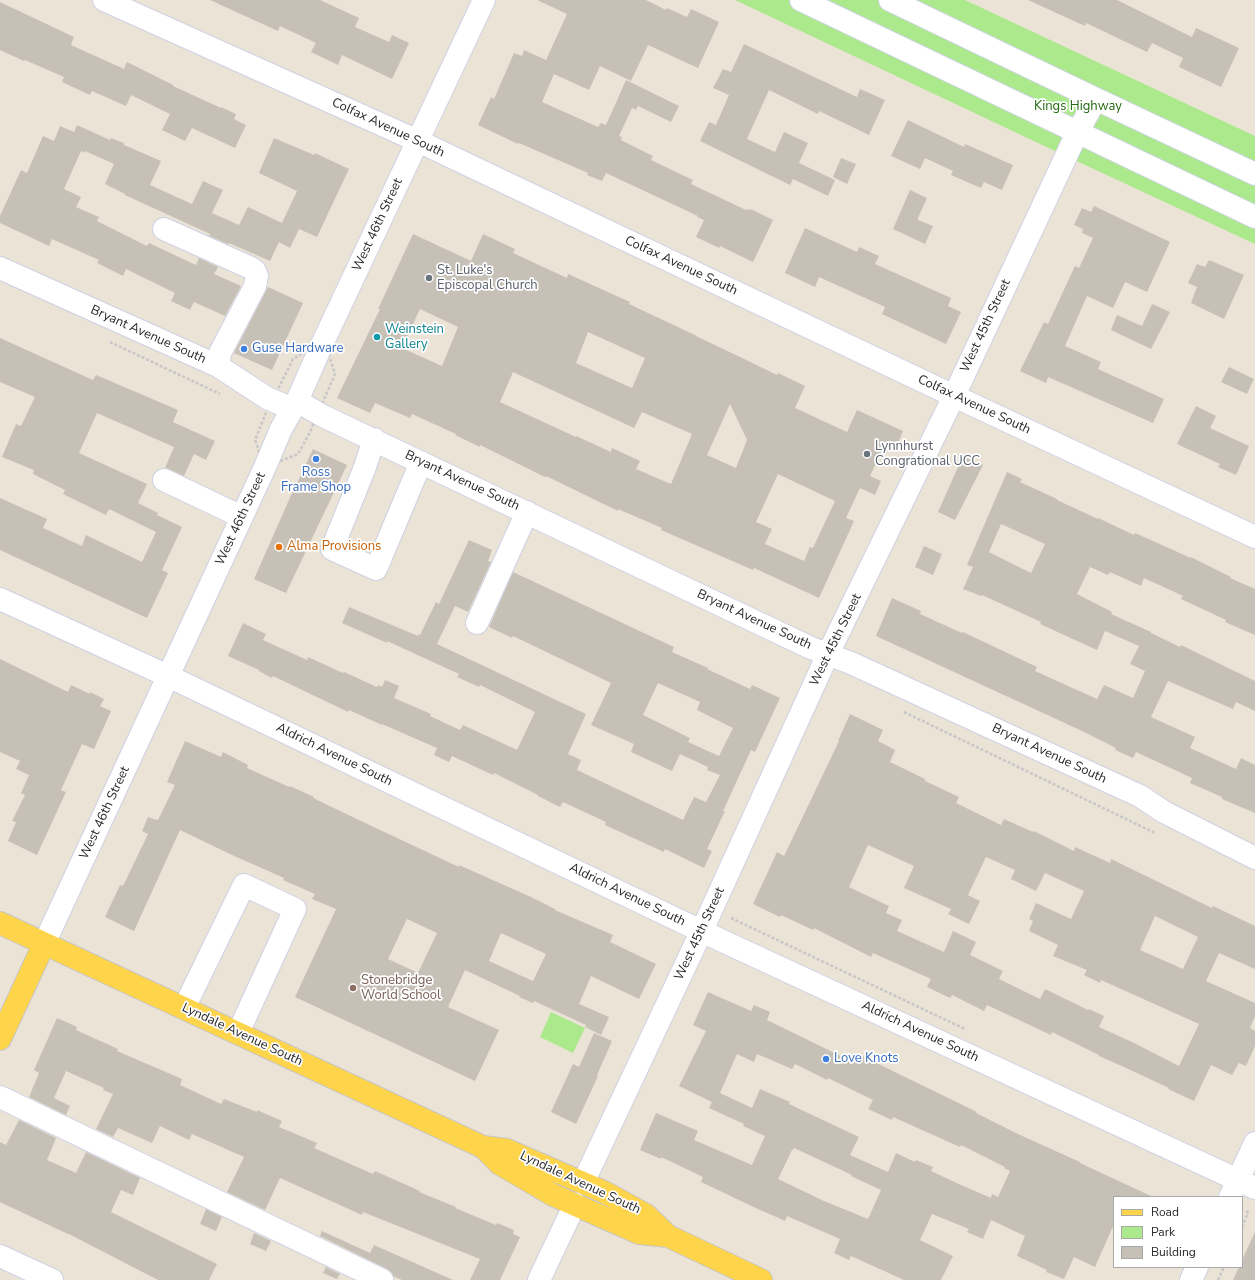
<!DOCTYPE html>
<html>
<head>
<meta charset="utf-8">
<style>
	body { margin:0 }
	#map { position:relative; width:1255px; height:1280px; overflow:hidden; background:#ece3d7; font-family:"Nunito Sans",sans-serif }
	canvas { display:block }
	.legend { position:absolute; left:1113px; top:1196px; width:130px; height:72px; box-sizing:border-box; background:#fff; border:1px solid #a9a9a9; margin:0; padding:5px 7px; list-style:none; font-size:12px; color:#282828 }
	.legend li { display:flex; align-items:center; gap:8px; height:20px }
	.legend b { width:20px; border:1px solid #a9a9a9 }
</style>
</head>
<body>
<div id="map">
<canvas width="1255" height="1280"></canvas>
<ul class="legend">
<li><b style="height:5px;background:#fed44a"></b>Road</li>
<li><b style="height:11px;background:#ace98d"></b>Park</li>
<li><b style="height:11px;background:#c7c0b7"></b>Building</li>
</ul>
</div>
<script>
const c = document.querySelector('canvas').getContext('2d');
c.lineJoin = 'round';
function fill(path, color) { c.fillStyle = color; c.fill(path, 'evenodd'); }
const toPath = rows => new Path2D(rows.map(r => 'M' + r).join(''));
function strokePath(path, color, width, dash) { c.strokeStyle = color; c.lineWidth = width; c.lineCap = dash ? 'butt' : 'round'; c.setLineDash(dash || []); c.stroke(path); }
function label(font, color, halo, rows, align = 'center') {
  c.font = font + ' "Nunito Sans",sans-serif'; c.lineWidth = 3.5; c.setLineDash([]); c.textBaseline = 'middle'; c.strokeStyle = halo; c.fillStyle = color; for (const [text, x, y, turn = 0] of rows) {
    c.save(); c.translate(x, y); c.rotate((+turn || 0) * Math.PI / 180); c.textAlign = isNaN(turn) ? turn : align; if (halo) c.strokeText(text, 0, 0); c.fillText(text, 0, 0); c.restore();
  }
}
fill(toPath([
	[735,0,965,0,1255,136,1255,244,1055,151],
	[551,1012,585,1028,573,1053,540,1037]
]), '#ace98d');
fill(toPath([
	[210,0,320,0,359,18,355,27,389,42,392,35,409,43,392,79,342,55,338,65,311,52,316,43,280,26,278,31],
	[537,0,646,0,666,10,667,8,687,17,691,9,719,22,698,68,648,45,631,81,600,66,589,90,554,74,542,102,598,127,601,123,606,125,626,80,679,106,671,122,638,106,636,110,632,108,619,136,622,137,621,140,653,156,651,160,693,180,691,184,746,210,747,209,751,210,751,209,773,220,753,262,720,246,719,248,696,237,704,220,697,217,698,216,606,173,602,181,587,175,588,173,519,143,518,144,478,125,491,97,494,99,514,53,522,56,524,50,546,60,567,14],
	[1028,0,1117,0,1192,37,1196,28,1239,48,1221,87,1179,67,1183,58,1152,43,1147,52,1086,23,1085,26],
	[0,2,74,37,71,45,124,69,127,62,173,85,173,86,221,108,221,107,236,114,234,119,246,125,235,148,192,128,185,141,162,130,170,114,131,95,126,106,92,91,90,95,62,82,64,77,25,60,24,61,0,50],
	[744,44,857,97,860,89,885,100,869,135,819,111,818,114,769,90,747,139,775,152,784,132,808,143,799,163,835,180,828,196,793,179,790,185,700,141,709,122,716,125,729,95,713,88,723,69,731,72],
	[908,120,964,147,965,144,1013,165,1002,190,984,182,981,188,951,175,953,171,925,158,920,169,891,156],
	[77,125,110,140,111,138,124,143,124,145,161,161,150,185,192,204,203,181,223,190,212,213,239,225,248,207,282,223,297,191,259,173,274,138,314,155,315,153,349,169,317,237,299,229,290,248,279,242,270,261,229,243,228,244,209,236,210,234,125,195,125,194,105,184,114,164,85,151,85,153,81,151,64,189,81,197,76,207,99,217,97,221,147,246,149,243,196,265,199,258,218,267,214,274,241,286,225,316,194,302,190,310,171,301,175,293,126,269,123,276,97,263,99,260,52,239,49,246,0,223,0,216,21,170,27,173,43,136,54,141,60,126,74,132],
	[841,158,856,164,847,184,833,177],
	[910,190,927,198,918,218,918,220,933,226,925,244,893,229],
	[1094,206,1170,242,1147,292,1125,282,1113,308,1087,296,1065,346,1101,362,1098,369,1164,399,1153,423,1048,377,1046,383,1020,371,1044,322,1048,324,1075,266,1079,268,1093,238,1082,233,1083,229,1074,225,1082,208,1091,212],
	[805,228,857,252,859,247,879,256,875,264,951,298,948,306,961,312,946,344,882,314,885,307,819,277,815,287,785,273],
	[413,234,471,261,483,234,515,249,513,253,567,278,568,274,630,302,629,304,697,336,696,336,738,356,777,375,778,373,805,386,795,408,847,432,857,410,903,431,897,446,886,442,870,476,881,481,875,495,860,488,846,518,854,521,819,598,754,568,753,570,661,530,662,528,618,509,618,511,546,476,545,477,480,445,480,447,455,435,456,434,412,414,410,418,375,403,370,413,337,398,380,309,378,309],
	[420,309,458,327,442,366,402,348],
	[588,332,645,358,632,388,576,363],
	[513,372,634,428,642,412,692,434,671,484,636,469,640,461,612,448,611,452,576,436,576,437,500,402],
	[730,404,747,440,736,468,707,455],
	[778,474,835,501,813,548,810,547,804,561,765,544,772,529,756,522],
	[1209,260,1244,275,1224,319,1191,303,1197,287,1188,283,1197,264,1205,267],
	[268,287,303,303,272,370,234,353],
	[1152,304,1170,312,1151,349,1111,330,1117,315,1142,326],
	[0,338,93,380,96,375,178,410,173,422,215,441,206,460,194,454,184,476,169,469,165,468,174,447,97,413,79,453,147,484,138,503,158,513,157,515,182,527,162,570,168,573,147,618,0,550,0,498,47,519,43,528,82,546,86,535,142,562,156,532,109,509,106,515,63,494,65,490,33,474,34,470,2,457,16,424,21,426,35,397,0,382],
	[1229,367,1254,379,1247,394,1221,382],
	[1196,406,1216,416,1210,428,1249,446,1236,475,1218,467,1220,464,1177,444],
	[313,449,347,465,286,593,254,579,292,493,292,494],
	[963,456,983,465,955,520,938,512],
	[1007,472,1022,479,1020,482,1057,499,1057,500,1098,519,1098,518,1134,535,1135,533,1191,558,1191,557,1231,577,1230,578,1255,589,1255,635,1225,622,1226,620,1181,599,1183,596,1144,578,1141,586,1110,572,1108,575,1090,567,1077,594,1112,612,1111,614,1151,632,1151,633,1180,647,1181,645,1255,681,1255,711,1236,702,1233,709,1168,681,1151,717,1195,737,1190,748,1236,769,1241,758,1255,765,1255,813,1222,799,1222,797,1190,783,1192,778,1136,752,1133,758,1115,750,1116,748,1082,731,876,636,892,598,921,611,920,614,962,633,963,632,1037,667,1035,671,1097,699,1104,685,1133,698,1145,671,1130,664,1139,646,1105,631,1097,650,1040,624,1041,622,982,595,981,596,963,589,973,567,967,565],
	[1001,524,1045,544,1031,573,989,552],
	[469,540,492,550,488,561,491,562,468,612,455,606,437,644,586,714,568,754,581,760,577,770,683,820,694,797,706,802,720,775,707,770,708,767,680,754,672,771,631,752,634,744,591,725,611,683,513,636,512,638,489,627,513,572,674,647,672,652,708,668,707,669,750,689,752,685,780,698,755,752,751,750,723,811,725,811,707,849,712,851,704,868,665,849,664,852,605,825,606,822,563,802,560,807,538,796,538,795,494,773,493,775,452,756,449,762,434,755,437,748,382,724,382,725,349,710,348,712,273,676,272,678,259,671,259,670,228,656,243,623,266,634,263,640,307,660,308,657,343,673,344,672,377,687,378,685,382,687,385,680,399,686,394,698,431,714,430,716,460,730,463,725,517,750,535,712,480,685,479,687,457,677,459,674,387,641,387,643,342,623,349,607,418,636,418,634,420,635,436,602,439,604],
	[658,683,700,702,697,710,733,728,719,756,688,742,690,738,643,715],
	[924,546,942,554,933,575,915,567],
	[0,659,68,692,71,685,90,694,90,692,104,699,100,706,111,711,94,749,82,744,61,790,66,792,37,855,8,841,16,822,12,821,25,795,21,793,29,775,16,769,20,761,0,752],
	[850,714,883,730,878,741,895,750,890,762,925,779,925,781,959,797,956,803,1001,825,1004,819,1033,832,1034,831,1074,851,1075,847,1110,863,1111,859,1212,908,1213,906,1255,926,1255,969,1219,953,1206,981,1255,1003,1255,1016,1250,1028,1255,1031,1255,1046,1246,1066,1239,1063,1232,1075,1211,1065,1194,1101,1168,1089,1169,1088,1124,1067,1099,1056,1099,1055,1052,1032,1051,1035,987,1005,984,1011,952,995,950,998,927,987,931,979,873,953,871,957,814,928,813,930,781,915,780,917,753,904,777,852,784,856,839,741,838,741],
	[868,845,914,866,904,888,951,909,948,914,969,924,980,901,968,895,986,857,1015,870,1011,879,1036,891,1045,873,1084,891,1071,919,1036,903,1029,919,1033,921,1029,931,1058,945,1053,956,1087,970,1084,975,1100,983,1101,980,1199,1024,1179,1066,1134,1043,1099,1027,1104,1016,1089,1009,1088,1010,1045,989,1040,999,999,979,1003,971,970,955,976,942,953,931,944,952,897,931,902,920,886,913,889,906,849,887],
	[1155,916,1198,937,1183,969,1140,950],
	[185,741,221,757,223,752,248,765,247,768,289,787,290,786,314,797,313,798,380,830,459,867,459,865,531,897,555,909,555,910,613,935,610,942,656,964,639,999,591,976,579,1004,609,1017,601,1035,585,1027,586,1025,534,1001,533,1003,519,997,520,996,465,970,448,1007,499,1030,475,1081,295,997,336,909,312,899,315,894,283,880,284,878,232,855,180,830,134,931,105,917,120,885,123,886,148,834,142,831,148,817,156,820,156,819,158,820,175,785,167,782],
	[407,919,437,933,418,973,388,959],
	[501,933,546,954,533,981,489,961],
	[708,992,751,1011,754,1005,770,1012,767,1020,851,1061,852,1060,859,1063,862,1056,977,1112,976,1113,1020,1135,1080,1162,1080,1163,1153,1197,1114,1197,1114,1224,1095,1267,1074,1257,1064,1279,1046,1272,1047,1270,1017,1256,1025,1236,991,1220,983,1239,967,1232,969,1229,932,1214,920,1240,953,1256,941,1280,904,1280,851,1256,849,1260,834,1253,840,1239,787,1216,785,1221,763,1211,762,1211,701,1182,703,1177,661,1157,661,1159,640,1150,656,1113,698,1131,694,1140,752,1165,765,1136,743,1126,744,1124,709,1108,712,1102,679,1086,706,1031,693,1025],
	[737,1054,754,1062,757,1054,792,1069,795,1064,827,1080,828,1078,873,1100,868,1109,892,1120,893,1117,960,1147,961,1145,1005,1167,1004,1168,1010,1171,998,1197,992,1194,991,1198,961,1185,931,1171,933,1167,916,1160,915,1162,896,1153,888,1172,850,1155,859,1137,789,1104,790,1102,760,1089,752,1108,720,1093],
	[794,1148,852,1175,851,1176,881,1190,868,1219,824,1201,778,1179,792,1150,793,1150],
	[57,1018,77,1027,76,1030,118,1049,117,1051,182,1079,180,1085,221,1104,224,1099,257,1112,257,1110,282,1121,279,1127,317,1143,314,1148,373,1174,375,1171,420,1191,419,1192,456,1207,455,1208,496,1225,497,1223,514,1230,513,1234,520,1237,500,1280,470,1280,480,1259,363,1212,362,1215,280,1178,265,1210,227,1192,244,1157,192,1134,189,1140,160,1126,152,1143,118,1128,113,1137,96,1129,113,1094,103,1090,104,1088,66,1071,54,1098,70,1106,66,1115,29,1097,39,1073,34,1070],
	[594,1033,612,1041,597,1075,598,1076,576,1124,551,1112,573,1064,579,1067],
	[19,1120,56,1138,47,1160,76,1173,86,1152,140,1178,133,1195,121,1190,111,1212,217,1264,209,1280,158,1280,69,1234,68,1234,0,1202,0,1142,6,1145],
	[206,1209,222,1217,216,1231,200,1224],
	[322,1231,370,1253,374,1245,453,1280,402,1280,393,1276,392,1273,387,1269,320,1236],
	[1255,1232,1255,1280,1233,1280,1239,1267,1242,1267,1242,1260],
	[254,1233,271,1241,266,1251,250,1244],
	[326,1267,340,1274,337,1279,323,1273]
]), '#c7c0b7');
const minor = toPath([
	[104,0,418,141,954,396,1255,537],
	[801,0,1255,217],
	[890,0,1096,99,1255,174],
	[164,229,251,268,255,271,257,276,255,286,220,353,218,366],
	[0,268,218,366,267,398,293,409],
	[297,401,323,416,811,648,851,663,1140,796,1164,812,1255,858],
	[374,439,365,467,332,549,376,569,421,462],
	[164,480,242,517],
	[0,599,168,676,701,931,1255,1188],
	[477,623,527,512],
	[44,944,265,467,281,429,297,401,324,340,484,0],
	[184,1008,244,885,295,909,238,1033],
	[0,1097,382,1280],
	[583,1183,710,913,828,654,954,396,1077,133,1096,99],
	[1230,1197,1255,1143],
	[0,1256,52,1280],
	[539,1280,575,1204],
	[1191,1280,1197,1267]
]);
const major = toPath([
	[0,923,483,1147,507,1150,604,1192,646,1215,668,1236],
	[0,1039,44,944],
	[483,1147,500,1164,553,1195,639,1233,668,1236,761,1280]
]);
strokePath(minor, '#ccd1e3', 24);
strokePath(major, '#c7c7c7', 24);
strokePath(toPath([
	[324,340,335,374,309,434,298,454,265,467,255,440,265,415,293,359,324,340],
	[110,342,220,394],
	[904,712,1155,833],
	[731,918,965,1029],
	[1242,1227,1248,1213,1246,1210],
	[1218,1280,1224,1267]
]), '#c7c7c7', 2.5, [3, 2]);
strokePath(minor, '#fff', 22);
strokePath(major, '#fed44a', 22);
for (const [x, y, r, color] of [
	[429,278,4,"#6b7280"],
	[377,337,4,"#0f9aa8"],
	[244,349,4,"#3f7fe0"],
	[867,454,4,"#6b7280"],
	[316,459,4,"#3f7fe0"],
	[279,547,4,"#e8710a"],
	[353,988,4,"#8d6e63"],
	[826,1059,4,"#3f7fe0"]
]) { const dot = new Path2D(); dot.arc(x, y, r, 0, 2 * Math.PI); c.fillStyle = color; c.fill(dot); strokePath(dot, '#fff', 1.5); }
label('13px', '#246a12', '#fff', [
	["Kings Highway",1078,107]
]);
label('13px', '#282828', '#fff', [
	["Colfax Avenue South",388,128,25],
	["West 46th Street",378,225,-65],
	["Colfax Avenue South",681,266,25],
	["West 45th Street",986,326,-65],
	["Bryant Avenue South",148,335,24],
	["Colfax Avenue South",974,405,25],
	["Bryant Avenue South",462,481,25],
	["West 46th Street",241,519,-65],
	["Bryant Avenue South",754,620,25],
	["West 45th Street",836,640,-64],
	["Bryant Avenue South",1049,754,25],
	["Aldrich Avenue South",334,755,26],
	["West 46th Street",105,813,-65],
	["Aldrich Avenue South",627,895,26],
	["West 45th Street",700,934,-65],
	["Aldrich Avenue South",920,1032,25],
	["Lyndale Avenue South",242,1035,25],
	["Lyndale Avenue South",580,1183,25]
]);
label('13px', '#5b616d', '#fff', [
	["St. Luke's",437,271],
	["Episcopal Church",437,286],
	["Lynnhurst",875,447],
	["Congrational UCC",875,462]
], 'left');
label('13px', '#0d838f', '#fff', [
	["Weinstein",385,330],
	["Gallery",385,345]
], 'left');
label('13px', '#366cbe', '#fff', [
	["Guse Hardware",252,349],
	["Ross",316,473,"center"],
	["Frame Shop",316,488,"center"],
	["Love Knots",834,1059]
], 'left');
label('13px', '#c56008', '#fff', [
	["Alma Provisions",287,547]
], 'left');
label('13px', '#785e54', '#fff', [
	["Stonebridge",361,981],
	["World School",361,996]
], 'left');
</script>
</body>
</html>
